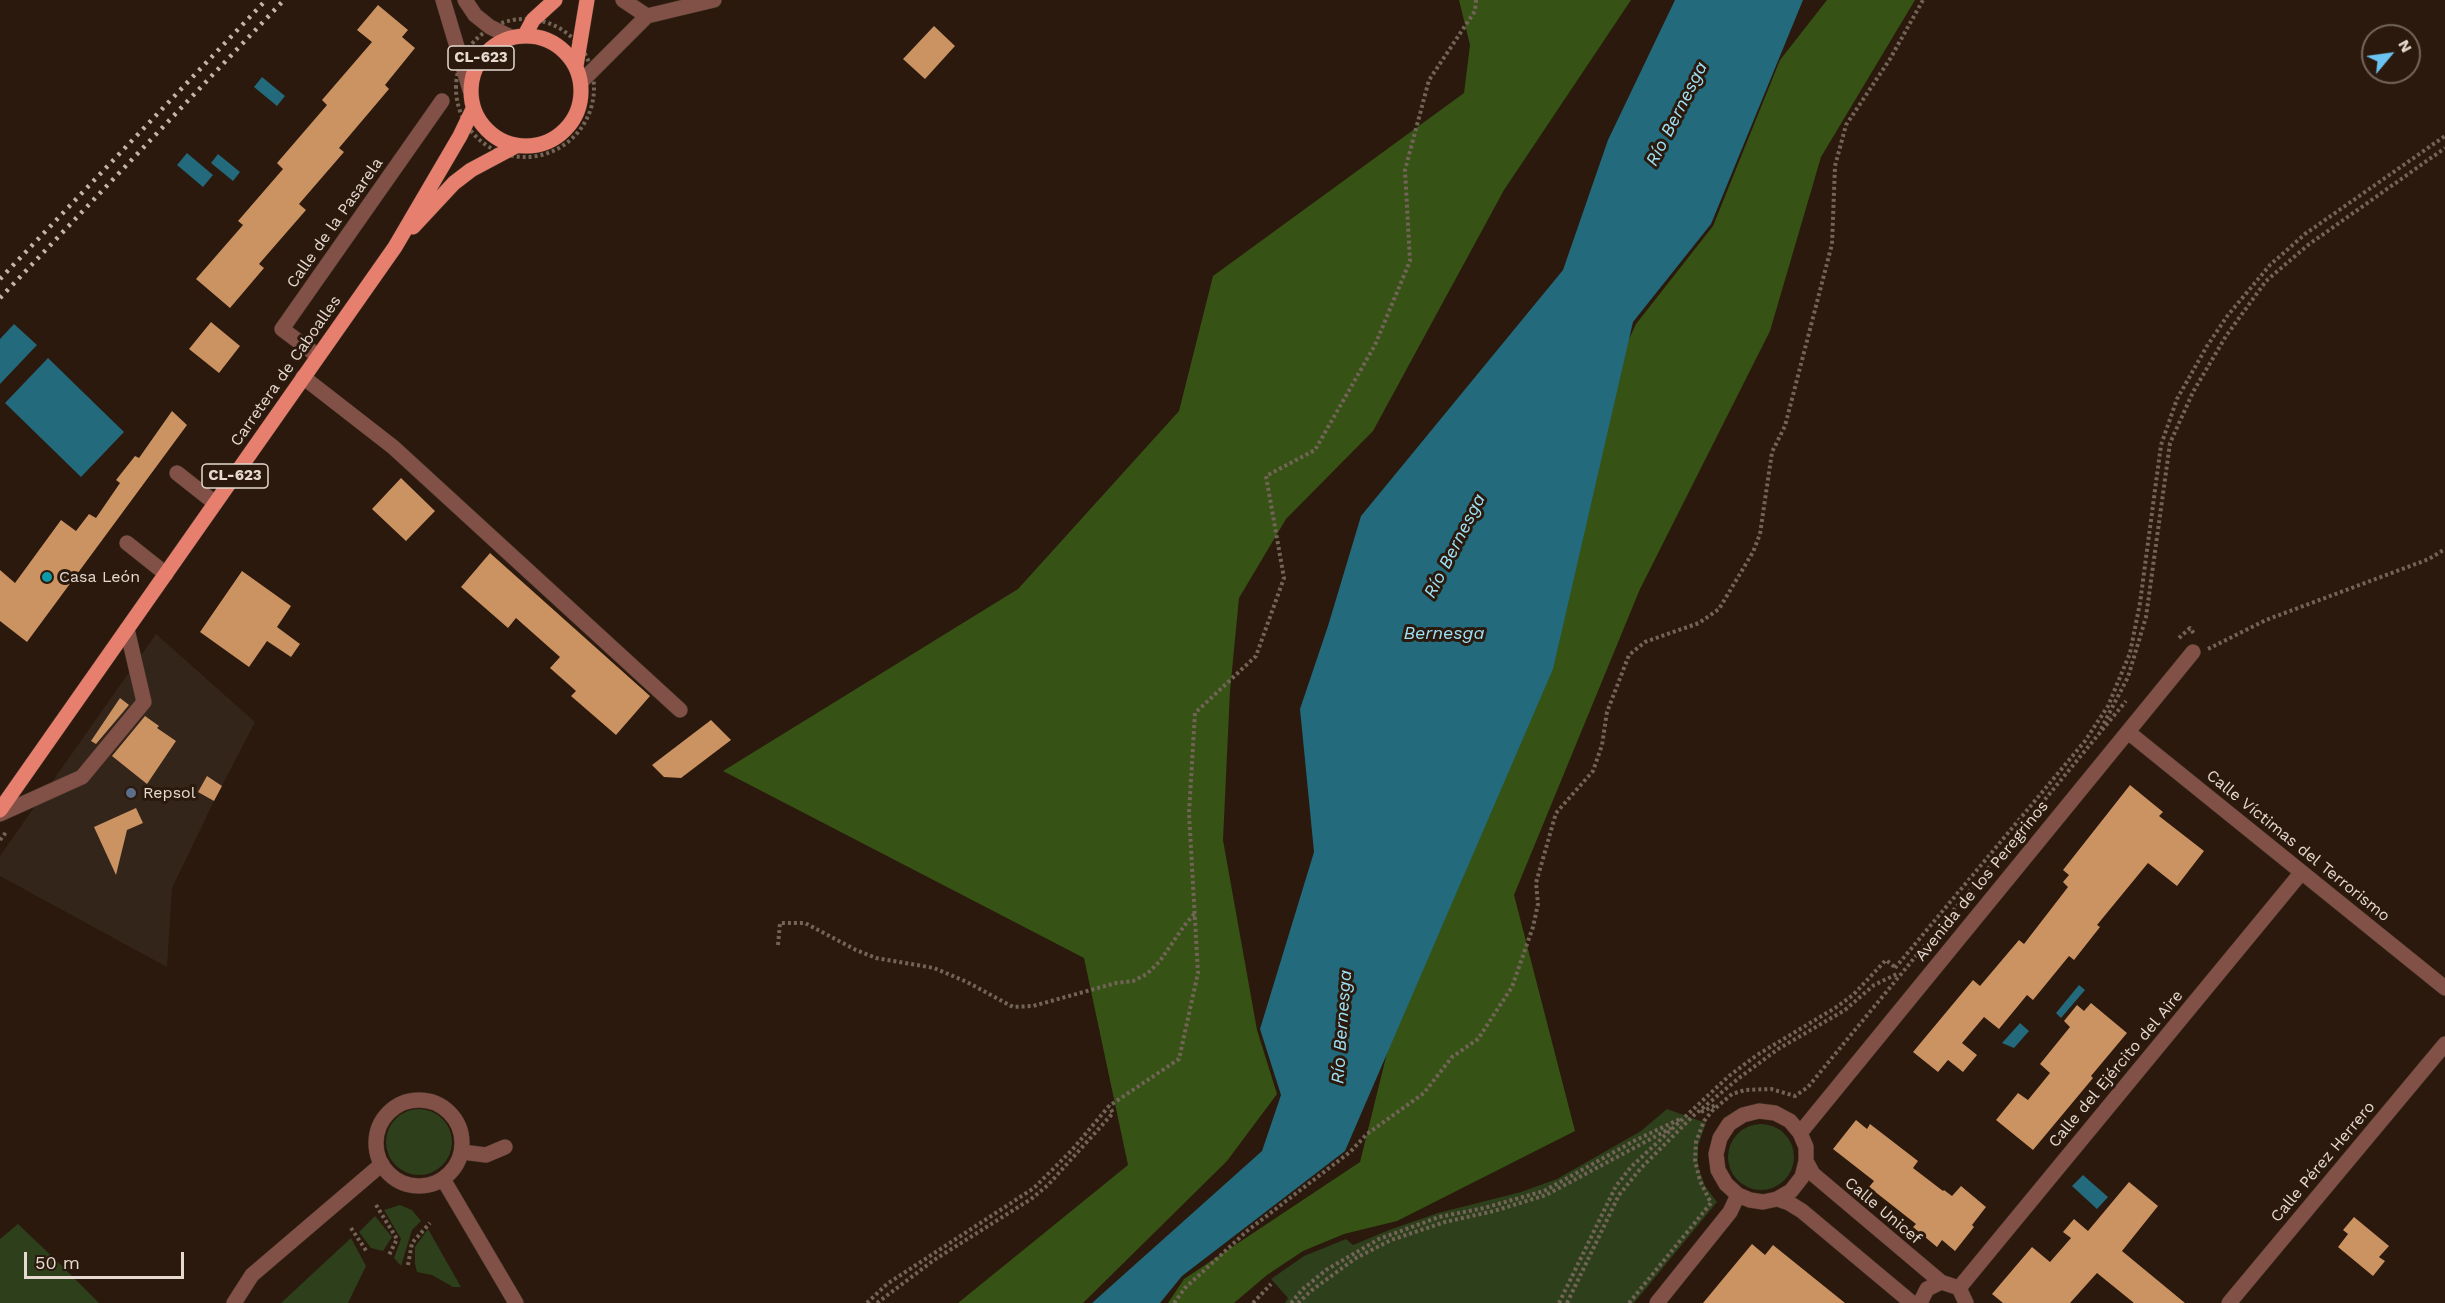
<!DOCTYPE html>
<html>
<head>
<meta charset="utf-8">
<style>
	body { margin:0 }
	#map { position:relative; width:2445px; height:1303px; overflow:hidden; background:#2a190c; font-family:"Work Sans",sans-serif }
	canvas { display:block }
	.north { position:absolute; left:2361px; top:24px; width:60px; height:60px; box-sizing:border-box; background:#2a190c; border:2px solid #75665a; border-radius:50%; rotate:61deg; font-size:16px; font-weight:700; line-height:24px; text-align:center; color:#e5d9d0 }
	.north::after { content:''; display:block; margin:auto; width:21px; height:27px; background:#6bc3f2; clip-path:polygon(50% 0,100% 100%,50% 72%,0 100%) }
	.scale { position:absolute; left:24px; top:1252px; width:160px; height:27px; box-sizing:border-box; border:3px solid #e5d9d0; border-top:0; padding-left:8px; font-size:18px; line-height:21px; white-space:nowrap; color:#e5d9d0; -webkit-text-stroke:4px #2a190c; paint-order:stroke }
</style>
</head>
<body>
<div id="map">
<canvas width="2445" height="1303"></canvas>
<div class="north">N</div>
<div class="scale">50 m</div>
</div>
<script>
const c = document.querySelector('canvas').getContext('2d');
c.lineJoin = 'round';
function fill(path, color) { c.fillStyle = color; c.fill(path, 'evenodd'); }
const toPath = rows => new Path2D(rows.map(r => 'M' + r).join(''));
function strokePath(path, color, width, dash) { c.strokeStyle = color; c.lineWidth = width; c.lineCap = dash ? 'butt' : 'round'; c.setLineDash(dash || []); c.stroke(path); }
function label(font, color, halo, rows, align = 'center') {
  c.font = font + ' "Work Sans",sans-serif'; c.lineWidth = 6; c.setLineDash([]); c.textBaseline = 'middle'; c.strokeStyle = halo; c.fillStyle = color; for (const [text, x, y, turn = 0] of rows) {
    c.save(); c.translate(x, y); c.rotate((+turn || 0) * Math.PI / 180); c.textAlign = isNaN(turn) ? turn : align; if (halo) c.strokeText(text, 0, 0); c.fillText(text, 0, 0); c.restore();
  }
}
fill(toPath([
	[156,634,255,722,214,801,172,888,167,967,0,876,0,856]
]), '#34251b');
fill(toPath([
	'386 1142a33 33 0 1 1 66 0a33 33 0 1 1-66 0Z',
	[1667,1109,1706,1123,1698,1146,1698,1166,1705,1186,1717,1202,1634,1303,1285,1303,1288,1298,1271,1279,1304,1256,1346,1239,1353,1245,1389,1230,1438,1213,1521,1192,1557,1179,1641,1131],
	'1728 1157a33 33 0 1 1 66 0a33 33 0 1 1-66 0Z',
	[400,1205,412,1210,421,1221,412,1230,401,1266,394,1258,401,1239,384,1210],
	[375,1216,392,1237,383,1251,371,1248,359,1232],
	[18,1224,60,1264,99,1303,0,1303,0,1239],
	[428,1229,461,1287,453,1287,432,1275,417,1272,415,1264,415,1247],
	[351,1238,366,1266,348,1303,281,1303]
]), '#2d3f1b');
fill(toPath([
	[1459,0,1631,0,1504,190,1373,431,1286,519,1239,598,1230,691,1223,840,1257,1030,1277,1094,1227,1161,1083,1303,958,1303,1128,1165,1084,958,723,771,1018,589,1179,411,1213,276,1464,93,1470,45],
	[1827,0,1915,0,1821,157,1770,331,1640,589,1514,895,1575,1131,1397,1221,1344,1234,1303,1251,1267,1275,1234,1303,1168,1303,1184,1279,1360,1162,1490,637,1636,324,1713,226,1780,60]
]), '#365215');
fill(toPath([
	[1675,0,1803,0,1711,224,1633,322,1553,669,1345,1151,1182,1276,1160,1303,1092,1303,1262,1151,1281,1095,1260,1029,1314,852,1300,709,1328,626,1361,516,1563,270,1608,140],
	[262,77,285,96,277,106,254,87],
	[187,153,213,175,203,187,177,165],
	[218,154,240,172,233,181,211,163],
	[14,324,37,345,0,384,0,339],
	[48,358,124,432,81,477,5,403],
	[2079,985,2085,990,2061,1018,2056,1013],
	[2020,1023,2029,1031,2014,1048,2002,1043],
	[2083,1175,2108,1197,2097,1209,2072,1186]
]), '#226a7c');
fill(toPath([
	[378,5,408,30,402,37,415,48,385,85,389,89,339,148,344,152,299,204,306,210,259,264,264,268,230,308,196,279,243,225,238,221,283,169,277,163,327,105,322,100,372,42,357,30],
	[934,26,955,46,925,79,903,59],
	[211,322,240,346,219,373,189,349],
	[172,411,187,425,27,642,0,621,0,570,15,583,61,520,76,531,89,514,96,518,120,483,116,480,135,456,139,458],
	[401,478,435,511,406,541,372,509],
	[490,553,650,696,616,735,571,696,576,691,550,668,560,657,516,618,508,628,461,587],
	[242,571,291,606,277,627,300,644,291,657,267,641,249,667,200,632],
	[120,698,129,705,96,744,91,741],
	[145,716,159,726,157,728,176,741,147,784,112,756],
	[711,720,731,740,681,778,664,777,652,765],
	[207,776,222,786,214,801,198,792],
	[2130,785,2163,812,2159,816,2204,851,2177,886,2148,863,2097,925,2100,927,2074,960,2069,956,2033,1000,2027,995,1999,1029,1984,1017,1962,1043,1977,1055,1963,1072,1948,1060,1938,1072,1913,1052,1973,980,1980,986,2019,940,2024,944,2068,887,2063,882,2069,875,2063,870],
	[136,808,143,823,127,830,116,875,94,827],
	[2091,1003,2127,1033,2091,1076,2093,1078,2033,1150,1996,1120,2018,1093,2028,1100,2050,1073,2040,1064,2070,1027,2064,1021,2077,1005,2084,1011],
	[1856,1120,1867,1129,1870,1124,1918,1161,1913,1168,1943,1191,1944,1190,1952,1196,1961,1186,1986,1207,1972,1225,1974,1227,1955,1251,1942,1240,1937,1247,1913,1227,1916,1224,1869,1187,1874,1181,1833,1149],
	[2129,1182,2158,1206,2122,1251,2185,1303,2134,1303,2097,1273,2070,1303,2003,1303,1992,1294,2032,1247,2050,1262,2071,1238,2063,1232,2074,1219,2088,1231],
	[2354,1217,2389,1246,2379,1257,2385,1261,2373,1276,2338,1247,2348,1234,2343,1230],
	[1752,1244,1765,1255,1773,1245,1845,1303,1703,1303]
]), '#cb9262');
const minor = toPath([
	[443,0,470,90],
	[465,0,475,15,490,27,511,37],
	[623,0,647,16,714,0],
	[581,82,647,16],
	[318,356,282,329,442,101],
	[303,377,393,447,680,710],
	[177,473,215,503],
	[127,543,166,574],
	[2128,732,2445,988],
	[0,814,82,777,144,702,127,629],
	'376 1143a43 43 0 1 1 86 0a43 43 0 1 1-86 0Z',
	[1800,1133,2193,652],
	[462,1152,486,1155,505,1147],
	[1806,1161,1802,1177,1791,1191,1777,1199,1763,1202,1750,1200,1738,1195,1726,1184,1718,1170,1716,1154,1720,1138,1729,1124,1743,1115,1759,1111,1775,1113,1790,1121,1800,1133,1806,1147,1806,1161,1813,1174,1941,1282],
	[443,1179,516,1303],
	[1777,1199,1789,1203,1802,1211,1912,1303],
	[1959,1288,2301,873],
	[234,1303,252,1275,382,1164],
	[1657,1303,1730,1212,1738,1195],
	[1920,1303,1927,1289,1941,1282,1959,1288,1966,1303],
	[2229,1303,2445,1044]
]);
const major = toPath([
	[525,35,533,20,555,0],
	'471 91a55 55 0 1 1 110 0a55 55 0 1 1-110 0Z',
	[576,66,587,0],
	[413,227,454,183,471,170,516,146],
	[0,810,395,247,460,136,473,109]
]);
strokePath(minor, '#443427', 16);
strokePath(major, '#443427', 16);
strokePath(toPath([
	'456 88a69 69 0 1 1 138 0a69 69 0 1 1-138 0Z',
	[2179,638,2190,628,2195,635],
	[2208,649,2266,620,2429,559,2445,549],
	[2101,729,2128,677,2146,617,2170,443,2193,392,2226,336,2266,281,2308,245,2445,148],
	[0,840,7,831],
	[778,945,780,923,805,923,856,950,876,958,934,968,967,982,1013,1007,1033,1006,1116,983,1133,981,1147,974,1160,961,1184,926,1195,913],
	[1895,968,2085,741,2108,706,2130,653,2140,603,2161,445,2177,399,2207,346,2228,315,2270,265,2305,234,2445,136],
	[1701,1112,1716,1105],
	[376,1205,397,1239,389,1255],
	[351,1228,367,1252],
	[408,1265,412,1243,430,1223],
	[867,1303,887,1284,1034,1188,1072,1150,1109,1106,1179,1059,1198,973,1189,813,1195,713,1256,656,1284,578,1266,476,1315,450,1375,345,1410,261,1405,170,1429,80,1475,11,1476,0],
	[877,1303,934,1260,1031,1199,1048,1185,1113,1113,1109,1106],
	[1174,1303,1185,1288,1247,1231,1350,1152,1367,1134,1424,1093,1452,1057,1478,1039,1512,987,1533,927,1538,904,1536,883,1556,813,1593,771,1602,745,1607,712,1629,655,1645,642,1699,623,1719,609,1753,552,1760,534,1772,452,1785,426,1832,244,1835,166,1846,125,1890,59,1923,0],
	[1253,1303,1271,1284],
	[1291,1303,1303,1289,1326,1270,1379,1239,1439,1217,1484,1208,1544,1191,1634,1141,1682,1118],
	[1298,1303,1312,1290,1356,1258,1391,1240,1445,1222,1494,1211,1546,1195,1671,1128],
	[1559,1303,1616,1186,1631,1167,1729,1076,1757,1055,1835,1008,1853,995,1886,960,1896,968],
	[1567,1303,1619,1195,1641,1168,1693,1116,1739,1078,1778,1049,1845,1010,1874,985,1897,974],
	[1629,1303,1711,1203,1700,1181,1695,1160,1696,1142,1704,1121,1712,1111,1732,1094,1745,1090,1771,1089,1795,1096,1808,1087,2126,701]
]), '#736458', 4, [3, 3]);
strokePath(minor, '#815047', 15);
strokePath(major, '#e77f6f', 15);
strokePath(toPath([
	[0,279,266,0],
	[0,298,284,0]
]), '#c2b5ac', 4.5, [3, 6]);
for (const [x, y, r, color] of [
	[47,577,6,"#0f9aa8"],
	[131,793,6,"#5c6f8a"]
]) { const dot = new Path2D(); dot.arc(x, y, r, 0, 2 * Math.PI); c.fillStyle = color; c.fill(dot); strokePath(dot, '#2a190c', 2); }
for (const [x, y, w] of [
	[481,58,66],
	[235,476,66]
]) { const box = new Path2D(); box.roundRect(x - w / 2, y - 12, w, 24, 4.5); c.fillStyle = '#2a190c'; c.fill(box); strokePath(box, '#e5d9d0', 1.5); }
label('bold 15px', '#e5d9d0', null, [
	["CL-623",481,58],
	["CL-623",235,476]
]);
label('16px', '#e5d9d0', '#2a190c', [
	["Calle de la Pasarela",335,223,-55],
	["Carretera de Caboalles",286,371,-55],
	["Calle Víctimas del Terrorismo",2298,846,39],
	["Avenida de los Peregrinos",1982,881,-51],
	["Calle del Ejército del Aire",2116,1069,-50],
	["Calle Pérez Herrero",2323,1162,-50],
	["Calle Unicef",1883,1211,40]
]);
label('16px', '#e5d9d0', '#2a190c', [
	["Casa León",59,577],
	["Repsol",143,793]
], 'left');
label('italic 18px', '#9ee2f7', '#2a190c', [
	["Río Bernesga",1677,114,-63],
	["Río Bernesga",1455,546,-63],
	["Bernesga",1444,634],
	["Río Bernesga",1342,1027,-86]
]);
</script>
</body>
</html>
